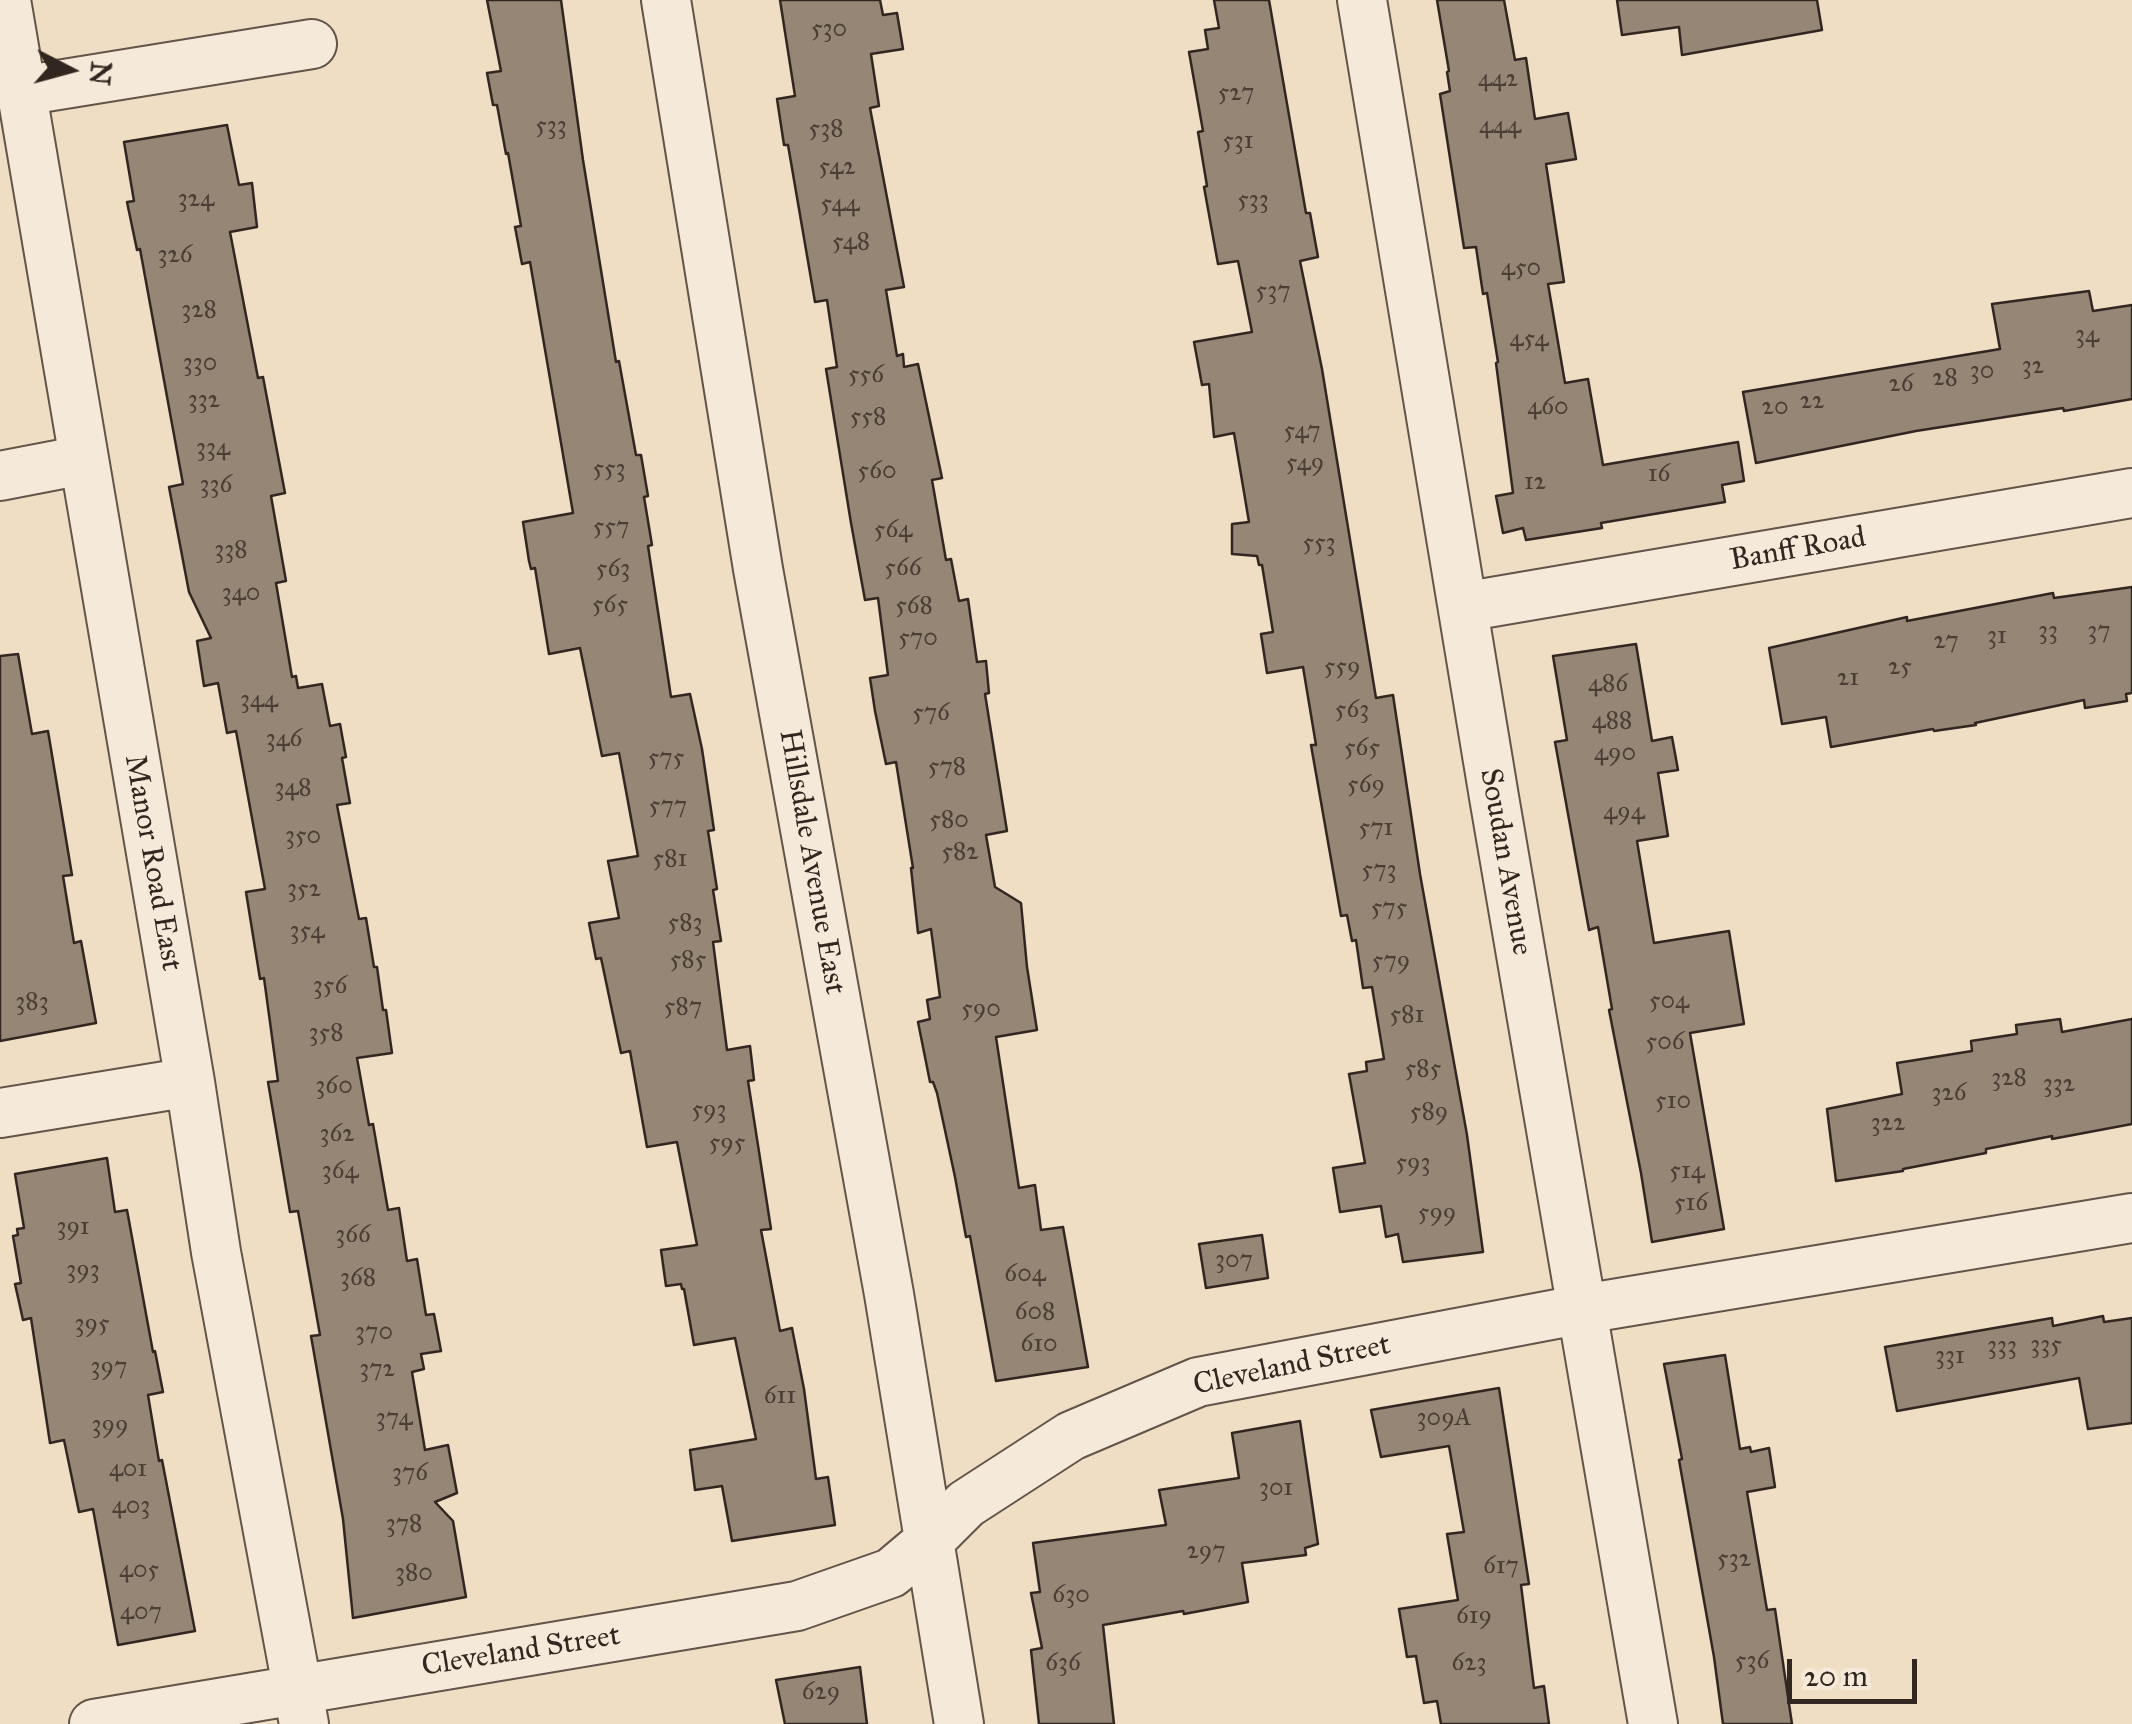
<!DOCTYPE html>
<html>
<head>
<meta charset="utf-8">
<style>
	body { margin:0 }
	#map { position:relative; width:2132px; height:1724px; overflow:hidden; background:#f0dec4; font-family:"IM FELL Great Primer",serif }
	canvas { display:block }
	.north { position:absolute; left:20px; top:20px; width:100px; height:100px; -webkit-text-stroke:8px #f5ead9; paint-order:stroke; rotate:96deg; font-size:28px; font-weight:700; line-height:40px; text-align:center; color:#322620 }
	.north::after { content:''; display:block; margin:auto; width:35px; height:45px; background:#322620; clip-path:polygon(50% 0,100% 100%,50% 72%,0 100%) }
	.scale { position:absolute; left:1787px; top:1659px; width:130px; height:45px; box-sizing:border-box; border:5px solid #322620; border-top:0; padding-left:12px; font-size:30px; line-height:35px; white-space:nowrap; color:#322620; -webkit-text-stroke:8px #f5ead9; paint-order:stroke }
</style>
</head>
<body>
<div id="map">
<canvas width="2132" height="1724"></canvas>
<div class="north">N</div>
<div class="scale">20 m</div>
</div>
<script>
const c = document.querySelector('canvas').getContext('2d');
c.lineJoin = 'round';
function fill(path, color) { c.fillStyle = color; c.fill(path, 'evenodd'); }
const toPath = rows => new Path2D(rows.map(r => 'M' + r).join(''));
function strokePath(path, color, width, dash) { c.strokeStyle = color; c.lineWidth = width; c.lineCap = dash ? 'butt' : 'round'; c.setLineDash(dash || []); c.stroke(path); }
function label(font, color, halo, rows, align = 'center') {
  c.font = font + ' "IM FELL Great Primer",serif'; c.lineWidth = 8; c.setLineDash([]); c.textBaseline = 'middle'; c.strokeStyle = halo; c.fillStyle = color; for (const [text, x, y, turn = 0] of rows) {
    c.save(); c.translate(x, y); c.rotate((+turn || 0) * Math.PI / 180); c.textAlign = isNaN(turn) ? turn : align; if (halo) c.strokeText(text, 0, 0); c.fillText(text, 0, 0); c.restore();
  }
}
const building = toPath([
	[487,0,561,0,583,160,616,362,619,361,636,455,641,455,648,496,644,497,652,545,648,546,671,697,690,694,702,749,714,830,708,831,717,889,713,890,721,941,713,942,727,1050,750,1046,754,1080,748,1081,771,1229,761,1230,780,1331,792,1328,804,1389,816,1479,828,1477,835,1525,732,1541,722,1486,695,1490,690,1450,756,1439,735,1338,694,1345,684,1289,682,1289,681,1284,666,1286,661,1250,697,1245,677,1142,647,1147,630,1051,621,1053,601,958,596,959,589,923,619,918,608,861,638,856,619,753,602,756,580,648,549,654,535,568,531,569,529,561,523,522,573,513,530,262,522,264,515,227,521,226,508,153,506,154,497,105,493,105,487,73,501,71,487,0],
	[780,0,880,0,883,15,897,13,903,49,871,54,879,106,870,108,904,287,886,290,897,356,903,354,904,367,918,364,942,478,932,480,946,560,951,559,959,601,968,599,977,662,986,661,989,693,985,694,1007,831,986,835,995,887,1021,903,1027,967,1037,1030,996,1037,1019,1188,1035,1185,1041,1230,1063,1227,1088,1367,996,1381,970,1236,966,1237,955,1177,937,1093,933,1082,930,1082,918,1022,930,1019,927,1000,940,997,931,929,918,933,911,868,913,868,896,762,886,764,875,711,870,678,888,675,878,598,865,600,851,523,826,369,837,367,827,300,815,302,788,145,784,145,777,99,795,96,780,0],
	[1214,0,1269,0,1306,213,1310,213,1318,257,1300,261,1322,369,1376,698,1393,695,1420,874,1467,1135,1483,1252,1403,1262,1398,1234,1386,1237,1381,1206,1340,1212,1333,1168,1365,1163,1349,1074,1367,1071,1366,1062,1384,1059,1372,987,1363,988,1356,940,1352,941,1347,915,1341,916,1311,745,1316,745,1303,667,1267,673,1261,634,1273,632,1262,565,1259,565,1257,556,1232,554,1232,524,1249,522,1234,433,1214,437,1209,384,1202,385,1194,342,1252,332,1238,261,1218,264,1204,187,1207,186,1198,132,1203,131,1189,52,1208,49,1205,30,1219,28,1214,0],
	[1437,0,1504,0,1515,60,1526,58,1535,119,1568,113,1576,159,1546,164,1564,282,1548,284,1565,383,1588,379,1603,465,1738,442,1744,481,1722,485,1725,502,1601,523,1602,528,1526,540,1523,528,1503,533,1496,496,1513,493,1496,363,1498,362,1487,293,1483,294,1476,247,1464,248,1440,94,1450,91,1447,72,1449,71,1437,0],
	[1617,0,1817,0,1822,30,1682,55,1679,27,1622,35,1617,0],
	[227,125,239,185,252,183,257,227,230,232,258,378,263,377,285,493,271,496,286,581,276,583,292,677,296,676,298,688,322,684,330,726,340,724,346,757,342,758,350,803,337,805,359,919,366,918,374,967,377,967,383,1010,386,1010,392,1053,357,1058,369,1125,373,1124,388,1210,399,1208,407,1261,417,1259,426,1315,434,1314,441,1351,421,1354,424,1369,412,1372,425,1450,448,1445,457,1493,435,1502,453,1521,466,1597,353,1618,343,1519,311,1336,320,1335,298,1211,290,1212,268,1082,278,1081,264,978,260,979,246,892,265,889,236,731,227,733,218,683,204,686,197,641,211,638,189,592,169,487,183,484,140,249,137,250,127,202,134,201,124,142,227,125],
	[2089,291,2093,311,2132,305,2132,399,2064,411,2063,408,1916,431,1756,463,1743,392,2000,349,1992,304,2089,291],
	[2132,587,2132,693,2126,694,2127,701,2085,708,2084,700,1975,723,1976,725,1934,731,1933,729,1831,747,1826,717,1782,724,1769,648,1907,617,1907,621,2053,593,2054,598,2132,587],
	[1636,644,1652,741,1672,737,1678,770,1658,773,1668,836,1637,841,1654,943,1729,931,1744,1024,1690,1033,1724,1229,1652,1242,1641,1173,1609,1010,1612,1009,1598,927,1589,930,1555,742,1567,740,1553,656,1636,644],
	[18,654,32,734,48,731,72,875,63,876,74,943,81,941,96,1023,0,1041,0,656,18,654],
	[2060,1019,2062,1032,2132,1019,2132,1124,2052,1139,2052,1136,1986,1149,1986,1153,1903,1169,1903,1171,1836,1181,1827,1109,1902,1094,1897,1063,1972,1051,1971,1041,2017,1034,2016,1025,2060,1019],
	[107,1158,115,1212,127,1210,153,1352,155,1351,163,1392,148,1395,159,1461,162,1460,195,1631,118,1645,93,1509,79,1512,64,1440,50,1443,31,1318,23,1320,15,1284,21,1283,13,1236,18,1235,17,1229,24,1228,15,1174,107,1158],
	[1262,1235,1268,1278,1206,1288,1199,1244,1262,1235],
	[2103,1316,2104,1322,2132,1318,2132,1423,2088,1429,2079,1378,1897,1411,1885,1347,2052,1318,2053,1326,2103,1316],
	[1725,1355,1740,1449,1750,1447,1751,1452,1769,1448,1775,1487,1747,1492,1767,1610,1775,1609,1792,1724,1723,1724,1714,1657,1679,1460,1682,1459,1664,1364,1725,1355],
	[1499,1388,1529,1584,1521,1585,1534,1688,1544,1686,1549,1724,1441,1724,1437,1701,1424,1703,1416,1656,1407,1657,1399,1609,1458,1600,1447,1534,1464,1532,1449,1446,1381,1457,1371,1410,1499,1388],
	[1300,1421,1318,1544,1305,1548,1306,1555,1242,1563,1248,1602,1184,1614,1183,1611,1103,1625,1114,1724,1039,1724,1031,1650,1042,1648,1031,1593,1040,1592,1033,1543,1166,1525,1159,1490,1239,1478,1232,1433,1300,1421],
	[860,1667,867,1724,785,1724,776,1680,860,1667]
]);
fill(building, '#958675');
strokePath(building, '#322620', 2.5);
const minor = toPath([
	[6,0,190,1082,216,1252,304,1724],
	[666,0,758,569,889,1294,959,1724],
	[1362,0,1494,797,1653,1724],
	[21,91,312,44],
	[0,476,83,460],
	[1463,607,2132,493],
	[0,1113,190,1082],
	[94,1724,797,1606,891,1573,929,1541,966,1504,1071,1436,1198,1382,1583,1309,2132,1218]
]);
strokePath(minor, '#625449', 52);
strokePath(minor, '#f5ead9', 48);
label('25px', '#4b3e35', null, [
	["530",829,30],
	["442",1498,80],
	["527",1236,94],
	["533",551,127],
	["444",1500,127],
	["538",826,130],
	["531",1238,142],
	["542",837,168],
	["324",196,200],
	["533",1253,201],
	["544",840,205],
	["548",851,243],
	["326",175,256],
	["450",1521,269],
	["537",1273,292],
	["328",199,311],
	["34",2087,336],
	["454",1529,340],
	["330",200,364],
	["32",2033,367],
	["30",1982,372],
	["556",866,376],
	["28",1945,379],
	["26",1901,385],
	["332",204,401],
	["22",1812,402],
	["460",1548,408],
	["20",1775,408],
	["558",868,418],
	["547",1302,432],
	["334",213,449],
	["549",1305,464],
	["553",609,470],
	["560",877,472],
	["16",1659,475],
	["12",1535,483],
	["336",216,486],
	["557",611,528],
	["564",893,531],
	["553",1319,544],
	["338",231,551],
	["566",903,569],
	["563",613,570],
	["340",241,594],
	["565",610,606],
	["568",914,607],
	["33",2048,632],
	["37",2099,632],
	["31",1997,637],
	["570",918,639],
	["27",1946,642],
	["559",1342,668],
	["25",1900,668],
	["21",1848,679],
	["486",1608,685],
	["344",259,701],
	["563",1352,711],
	["576",931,714],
	["488",1612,722],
	["346",284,740],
	["565",1362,749],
	["490",1615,754],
	["575",666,759],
	["578",947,768],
	["569",1366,786],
	["348",293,789],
	["577",668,807],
	["494",1624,813],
	["580",949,821],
	["571",1376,829],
	["350",303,837],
	["582",960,853],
	["581",670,860],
	["573",1379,871],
	["352",304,890],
	["575",1389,909],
	["583",685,924],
	["354",307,932],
	["585",688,961],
	["579",1391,962],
	["356",330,987],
	["504",1669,1002],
	["383",32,1003],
	["587",683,1008],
	["590",981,1010],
	["581",1407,1016],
	["358",326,1034],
	["506",1665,1043],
	["585",1423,1070],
	["328",2009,1079],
	["332",2059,1085],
	["360",334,1087],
	["326",1949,1094],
	["510",1673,1102],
	["593",709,1111],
	["589",1429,1113],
	["322",1888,1124],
	["362",337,1135],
	["595",727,1144],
	["593",1413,1164],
	["364",340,1172],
	["514",1687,1172],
	["516",1691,1204],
	["599",1437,1214],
	["391",73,1228],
	["366",353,1236],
	["307",1234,1261],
	["393",83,1271],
	["604",1025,1275],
	["368",358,1279],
	["608",1035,1313],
	["395",92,1325],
	["370",374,1333],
	["610",1039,1345],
	["335",2046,1346],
	["333",2002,1347],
	["331",1950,1357],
	["397",109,1368],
	["372",377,1370],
	["611",780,1397],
	["374",394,1419],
	["309A",1444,1419],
	["399",110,1426],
	["401",128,1470],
	["376",410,1474],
	["301",1276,1489],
	["403",131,1507],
	["378",404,1525],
	["297",1206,1552],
	["532",1734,1560],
	["617",1501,1567],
	["405",139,1571],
	["380",414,1574],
	["630",1071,1596],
	["407",141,1613],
	["619",1474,1617],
	["536",1752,1662],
	["636",1063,1664],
	["623",1469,1664],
	["629",821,1693]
]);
label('30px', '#322620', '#f5ead9', [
	["Banff Road",1798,550,-10],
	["Hillsdale Avenue East",811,862,80],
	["Soudan Avenue",1505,862,80],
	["Manor Road East",152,863,80],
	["Cleveland Street",1292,1366,-12],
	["Cleveland Street",521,1652,-9]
]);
</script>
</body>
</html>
